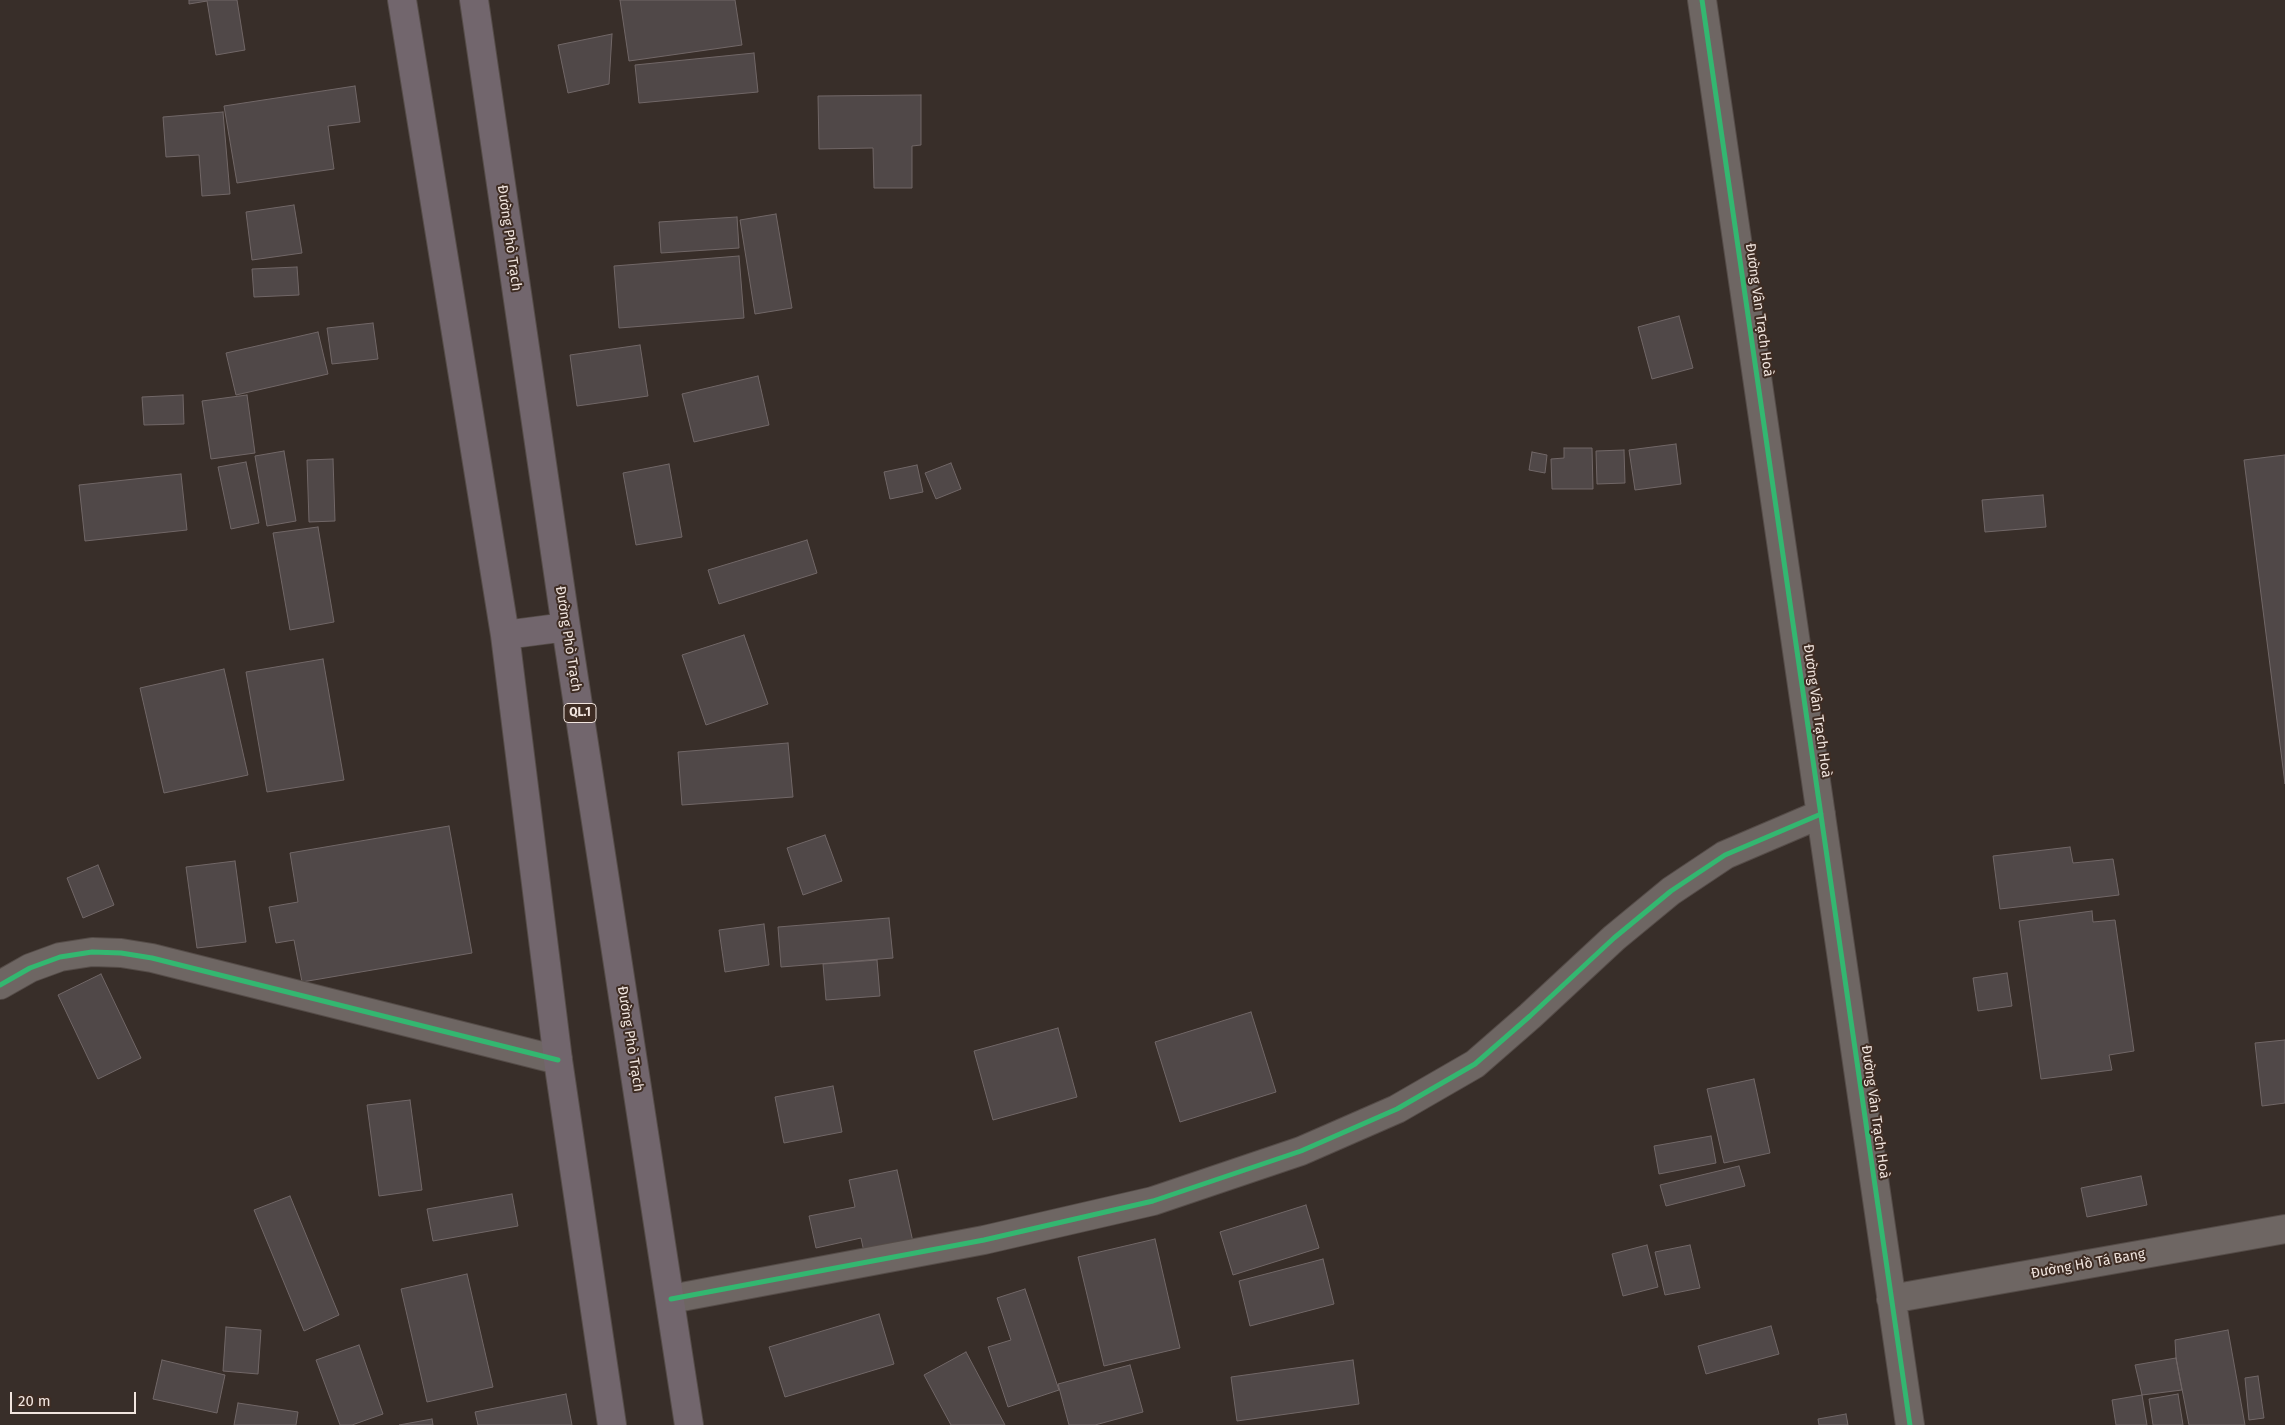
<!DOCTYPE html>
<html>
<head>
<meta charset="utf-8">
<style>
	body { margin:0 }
	#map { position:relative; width:2285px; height:1425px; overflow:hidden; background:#382e29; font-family:"Fira Sans",sans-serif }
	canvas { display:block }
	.scale { position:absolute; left:10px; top:1392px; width:126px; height:22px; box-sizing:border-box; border:2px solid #f1e5df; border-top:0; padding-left:6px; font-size:15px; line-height:18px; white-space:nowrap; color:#f1e5df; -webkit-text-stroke:4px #3e2c23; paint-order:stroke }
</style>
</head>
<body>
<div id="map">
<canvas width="2285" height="1425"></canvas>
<div class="scale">20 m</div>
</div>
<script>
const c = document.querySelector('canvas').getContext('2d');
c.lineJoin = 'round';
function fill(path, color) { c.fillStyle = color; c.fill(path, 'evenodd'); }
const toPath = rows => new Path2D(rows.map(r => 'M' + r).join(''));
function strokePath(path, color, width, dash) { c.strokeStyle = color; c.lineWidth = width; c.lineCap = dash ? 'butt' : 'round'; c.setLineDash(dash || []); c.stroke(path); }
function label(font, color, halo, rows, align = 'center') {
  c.font = font + ' "Fira Sans",sans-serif'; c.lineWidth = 4; c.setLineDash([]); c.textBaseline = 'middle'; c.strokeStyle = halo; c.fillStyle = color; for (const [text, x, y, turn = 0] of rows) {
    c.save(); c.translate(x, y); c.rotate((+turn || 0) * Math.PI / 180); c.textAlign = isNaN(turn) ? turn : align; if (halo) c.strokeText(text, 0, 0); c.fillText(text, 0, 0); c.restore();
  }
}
const building = toPath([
	[189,0,237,0,245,50,216,55,207,1,189,4,189,0],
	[620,0,735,0,742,45,629,61,620,0],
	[612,34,609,84,568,93,558,45,612,34],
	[754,53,758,92,639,103,635,65,754,53],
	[355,86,360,122,328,126,334,169,237,183,224,106,355,86],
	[921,95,921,145,912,146,912,188,874,188,873,148,819,149,818,96,921,95],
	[223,112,230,194,202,196,199,155,166,157,163,117,223,112],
	[294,205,302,253,252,260,246,212,294,205],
	[776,214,792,308,755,314,740,220,776,214],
	[737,217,739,248,661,253,659,222,737,217],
	[739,256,744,318,619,328,614,266,739,256],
	[297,267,299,295,254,297,252,269,297,267],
	[1679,316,1693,368,1652,379,1638,327,1679,316],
	[373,323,378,359,332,364,327,328,373,323],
	[318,332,328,374,236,395,226,353,318,332],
	[640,345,648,396,577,406,570,355,640,345],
	[758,376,769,425,694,442,682,394,758,376],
	[183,395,184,424,144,425,142,397,183,395],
	[247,395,255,453,211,459,202,401,247,395],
	[1676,444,1681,484,1635,490,1629,450,1676,444],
	[1564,448,1592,448,1593,489,1552,489,1551,459,1564,458,1564,448],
	[1624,450,1625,483,1597,484,1596,451,1624,450],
	[284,451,296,521,267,526,255,456,284,451],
	[1532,452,1547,455,1545,473,1529,470,1532,452],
	[2285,455,2285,784,2244,460,2285,455],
	[333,459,335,521,309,522,307,460,333,459],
	[246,462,259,523,231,529,218,467,246,462],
	[951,463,961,489,936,499,925,473,951,463],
	[669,464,682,537,636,545,623,473,669,464],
	[917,465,923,492,890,499,884,472,917,465],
	[181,474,187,530,85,541,79,485,181,474],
	[2043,495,2046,527,1985,532,1982,500,2043,495],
	[318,527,334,622,290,630,273,533,318,527],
	[807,540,817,573,719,604,708,570,807,540],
	[744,635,768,704,706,725,682,655,744,635],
	[323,659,344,780,267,792,246,672,323,659],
	[224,669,248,775,164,793,140,688,224,669],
	[788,743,793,797,682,805,678,752,788,743],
	[449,826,472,953,302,982,294,940,276,943,269,907,298,902,290,853,449,826],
	[825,835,842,881,803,895,787,848,825,835],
	[2070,847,2073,863,2113,859,2119,895,2000,909,1993,856,2070,847],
	[235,861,246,942,197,948,186,867,235,861],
	[98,865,114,905,83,918,67,878,98,865],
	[2092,911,2093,922,2115,920,2134,1051,2109,1055,2112,1070,2041,1079,2019,921,2092,911],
	[889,918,893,958,781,967,778,927,889,918],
	[764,924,769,965,725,972,719,930,764,924],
	[877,960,880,996,826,1000,823,964,877,960],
	[2007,973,2012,1006,1978,1011,1973,978,2007,973],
	[101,974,141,1058,98,1079,58,995,101,974],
	[1251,1012,1276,1092,1180,1122,1155,1042,1251,1012],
	[1058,1028,1077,1097,993,1120,974,1051,1058,1028],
	[2285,1040,2285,1103,2262,1106,2255,1043,2285,1040],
	[1754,1079,1770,1153,1724,1163,1707,1089,1754,1079],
	[833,1086,842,1132,784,1143,775,1097,833,1086],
	[410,1100,422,1190,379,1196,367,1105,410,1100],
	[1711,1136,1716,1163,1659,1174,1654,1146,1711,1136],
	[1739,1166,1745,1186,1666,1206,1660,1185,1739,1166],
	[897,1170,913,1242,864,1252,861,1238,816,1248,809,1216,855,1207,849,1180,897,1170],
	[2141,1176,2147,1205,2087,1217,2081,1188,2141,1176],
	[512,1194,518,1226,433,1241,427,1209,512,1194],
	[290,1196,339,1315,304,1331,254,1210,290,1196],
	[1306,1205,1319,1248,1233,1275,1220,1232,1306,1205],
	[1155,1239,1180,1348,1104,1366,1078,1257,1155,1239],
	[1647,1245,1658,1287,1623,1296,1612,1254,1647,1245],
	[1690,1245,1700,1288,1665,1295,1655,1252,1690,1245],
	[1323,1259,1334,1304,1250,1326,1239,1281,1323,1259],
	[467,1274,493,1387,427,1402,401,1289,467,1274],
	[1025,1289,1059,1390,1008,1407,988,1347,1011,1340,997,1298,1025,1289],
	[879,1314,894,1364,785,1397,769,1347,879,1314],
	[1771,1326,1779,1354,1706,1374,1698,1346,1771,1326],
	[226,1327,261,1330,258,1374,223,1371,226,1327],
	[2228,1330,2245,1425,2189,1425,2176,1358,2175,1340,2228,1330],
	[359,1345,383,1414,352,1425,340,1425,316,1360,359,1345],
	[966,1352,1005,1425,951,1425,924,1375,966,1352],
	[2176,1358,2182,1390,2142,1395,2135,1365,2176,1358],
	[162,1360,225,1375,217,1413,153,1399,162,1360],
	[1353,1360,1359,1404,1237,1421,1231,1377,1353,1360],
	[1130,1365,1143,1412,1095,1425,1069,1425,1058,1384,1130,1365],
	[2258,1376,2264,1418,2249,1420,2245,1378,2258,1376],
	[566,1394,572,1425,478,1425,475,1412,566,1394],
	[2178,1394,2183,1425,2153,1425,2149,1399,2178,1394],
	[2142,1395,2147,1425,2116,1425,2112,1400,2142,1395],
	[238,1403,298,1412,296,1425,234,1425,238,1403],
	[1846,1414,1848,1425,1819,1425,1818,1419,1846,1414],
	[432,1419,433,1425,399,1425,432,1419]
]);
fill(building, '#504848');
strokePath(building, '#716767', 1);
const minor = toPath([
	[1702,0,1910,1425],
	[0,985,30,968,60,957,92,952,121,953,152,958,558,1060],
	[671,1299,984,1240,1153,1201,1301,1151,1397,1109,1475,1064,1530,1016,1614,938,1671,891,1725,855,1821,814],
	[1891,1299,2285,1229]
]);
const trunk = toPath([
	[402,0,505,635,558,1060,612,1425],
	[474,0,566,627,689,1425],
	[505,635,566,627]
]);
strokePath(minor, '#554c48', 30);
strokePath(trunk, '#554c48', 30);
strokePath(minor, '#6e6663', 28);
strokePath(trunk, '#72666d', 28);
strokePath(toPath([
	[1702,0,1910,1425],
	[0,985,30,968,60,957,92,952,121,953,152,958,558,1060],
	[671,1299,984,1240,1153,1201,1301,1151,1397,1109,1475,1064,1530,1016,1614,938,1671,891,1725,855,1821,814]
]), '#33b770', 5);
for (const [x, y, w] of [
	[580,713,32]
]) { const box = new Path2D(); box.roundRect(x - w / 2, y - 9.5, w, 19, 4); c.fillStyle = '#3e2c23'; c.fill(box); strokePath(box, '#f1e5df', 1); }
label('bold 12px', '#f1e5df', null, [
	["QL.1",580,713]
]);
label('14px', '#f1e5df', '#3e2c23', [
	["Đường Phò Trạch",509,238,82],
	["Đường Vân Trạch Hoà",1759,310,82],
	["Đường Phò Trạch",568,639,81],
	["Đường Vân Trạch Hoà",1817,711,82],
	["Đường Phò Trạch",630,1039,81],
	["Đường Vân Trạch Hoà",1875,1112,82],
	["Đường Hồ Tá Bang",2088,1264,-10]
]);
</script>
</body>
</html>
